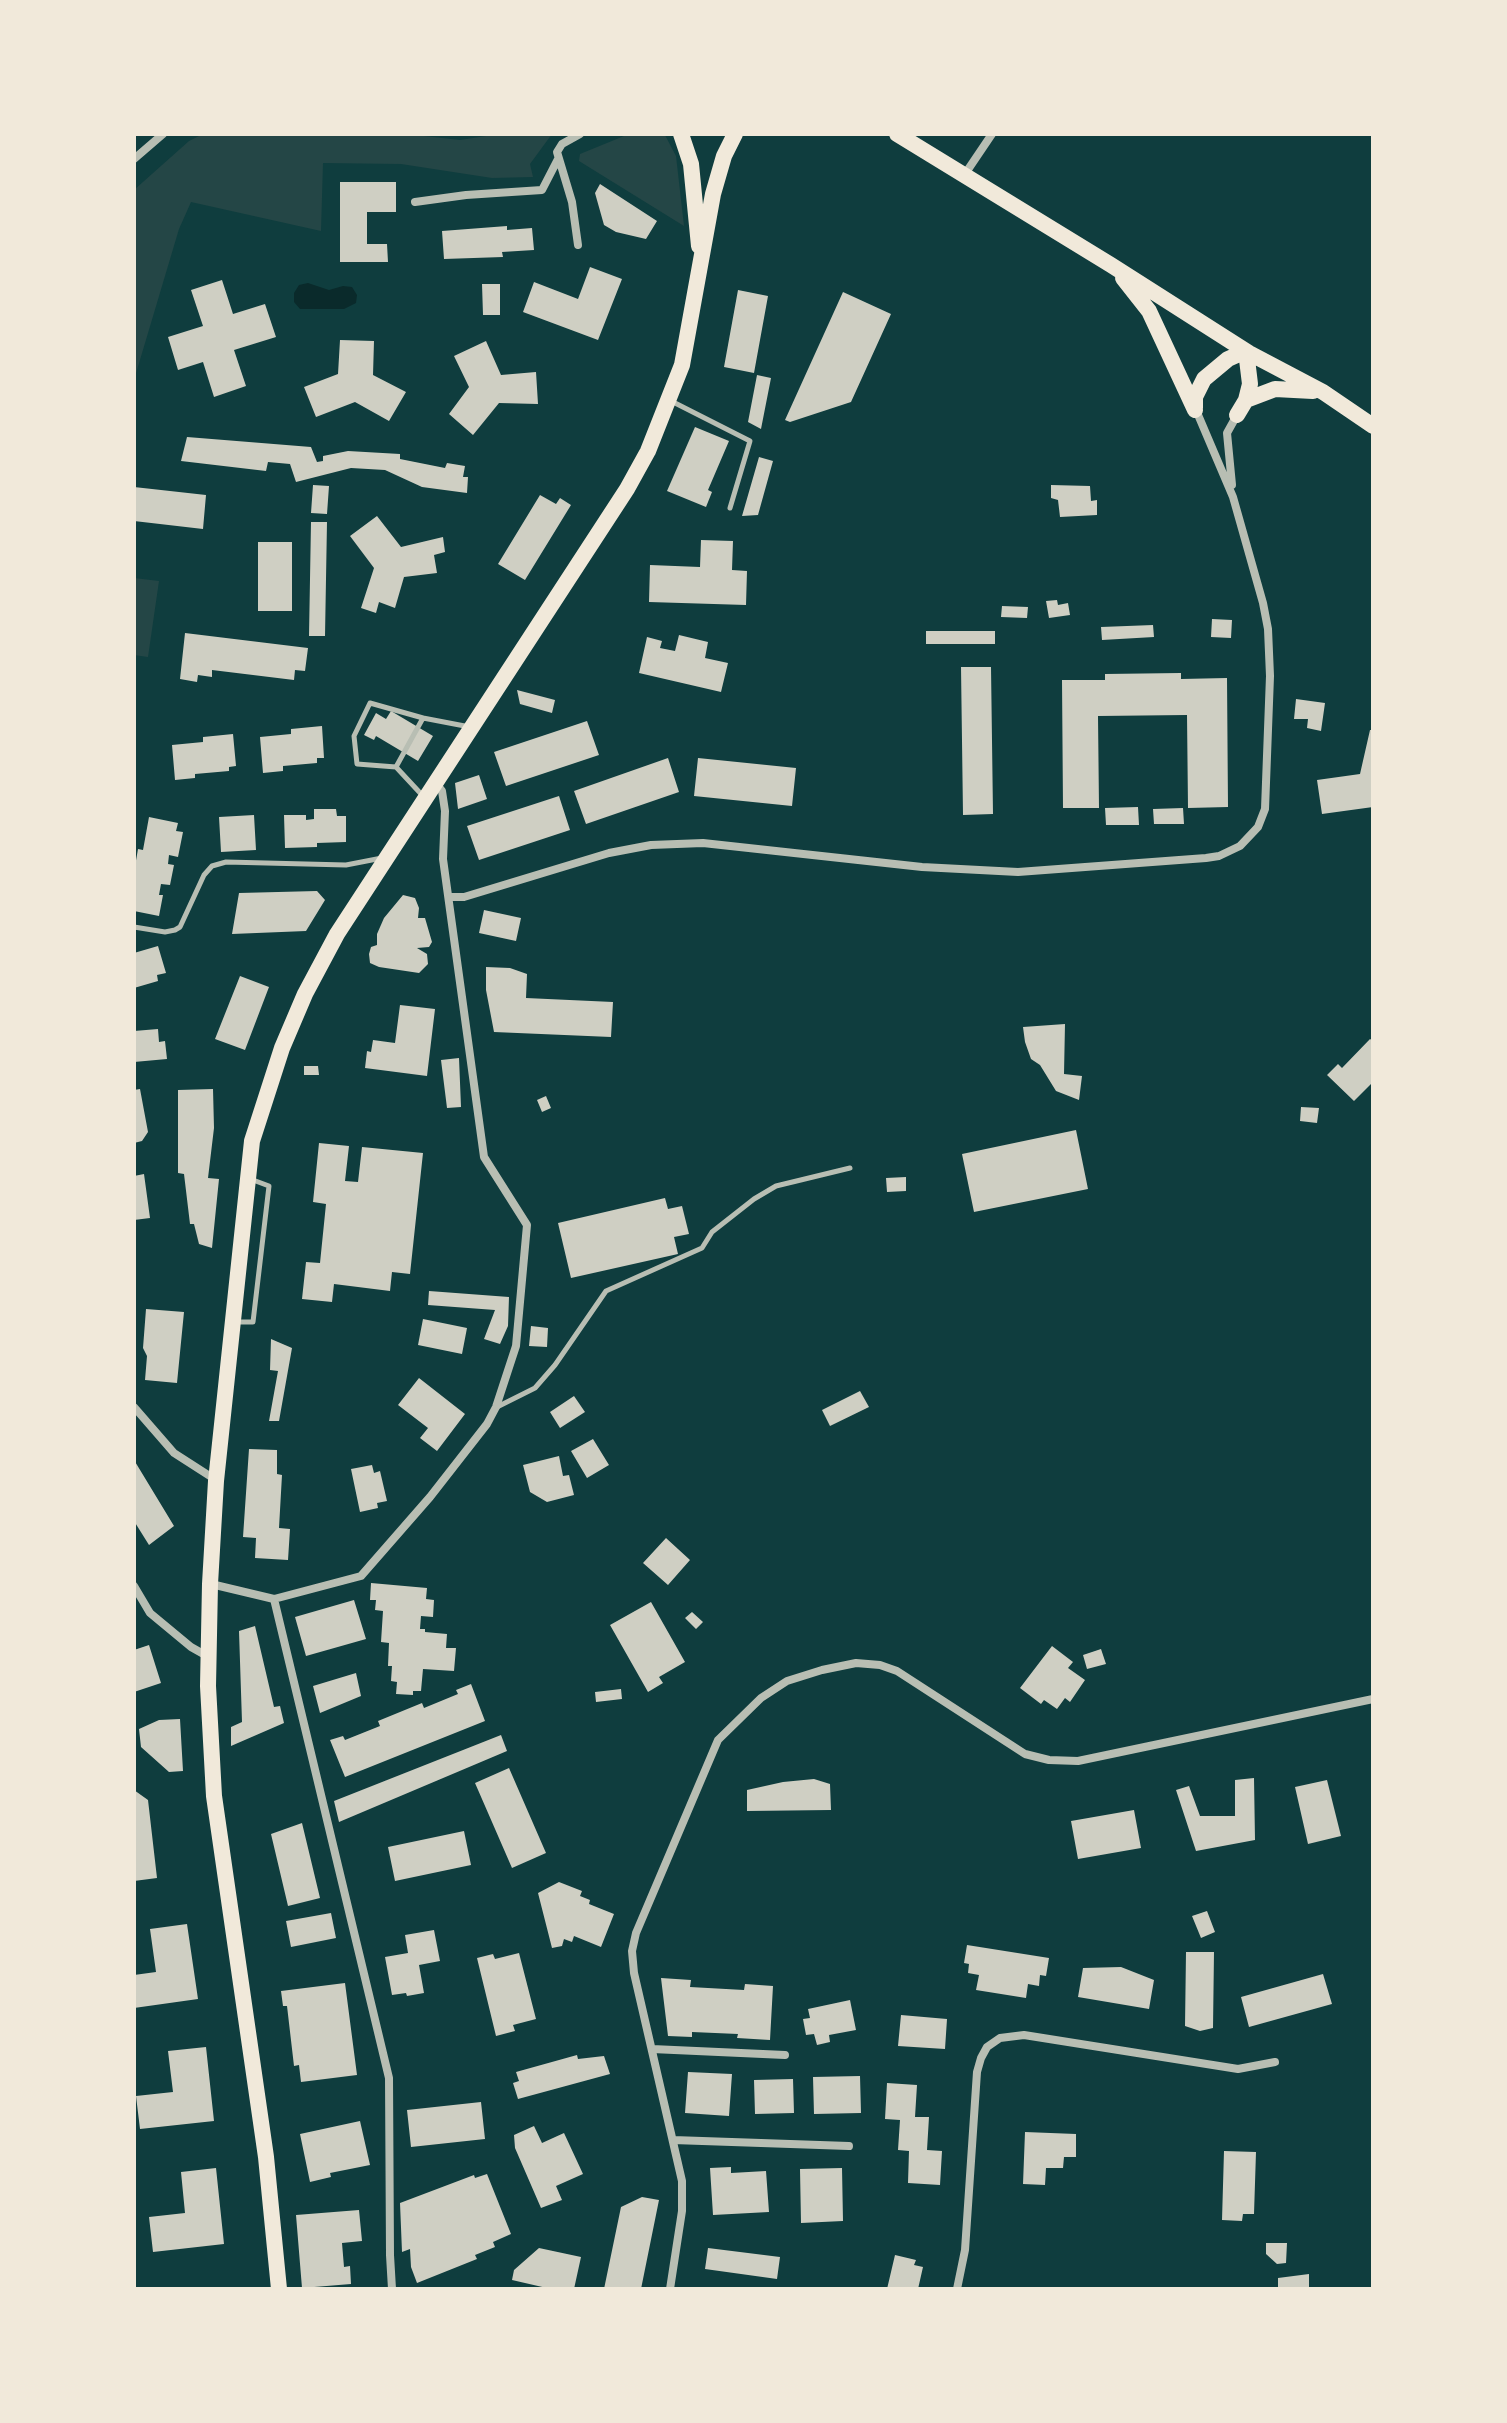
<!DOCTYPE html>
<html>
<head>
<meta charset="utf-8">
<style>
	body { margin:0 }
	#map { position:relative; width:1507px; height:2423px; overflow:hidden; background:#0f3d3e; font-family:Quicksand,sans-serif }
	canvas { display:block }
	.frame { position:absolute; inset:0; border:136px solid #f1e9da; pointer-events:none }
</style>
</head>
<body>
<div id="map">
<canvas width="1507" height="2423"></canvas>
<div class="frame"></div>
</div>
<script>
const c = document.querySelector('canvas').getContext('2d');
c.lineJoin = 'round';
function fill(path, color) { c.fillStyle = color; c.fill(path, 'evenodd'); }
const toPath = rows => new Path2D(rows.map(r => 'M' + r).join(''));
function strokePath(path, color, width, dash) { c.strokeStyle = color; c.lineWidth = width; c.lineCap = dash ? 'butt' : 'round'; c.setLineDash(dash || []); c.stroke(path); }
fill(toPath([
	[203,134,406,134,460,140,499,134,552,134,530,164,533,177,492,178,401,164,323,163,321,231,191,202,179,229,134,380,134,190,189,141],
	[629,134,664,134,666,137,676,156,684,226,579,161,580,154],
	[134,578,159,581,148,657,134,655]
]), '#244646');
fill(toPath([
	[308,283,329,290,343,286,352,287,357,295,356,303,344,309,300,309,294,302,294,293,299,285]
]), '#0a2a2b');
fill(toPath([
	[340,182,396,182,396,212,367,212,367,244,387,244,388,262,340,262],
	[600,184,657,221,646,239,616,232,604,225,595,193],
	[507,226,507,230,532,228,534,250,502,252,503,257,444,259,442,231],
	[590,267,622,279,598,340,523,312,534,282,578,299],
	[222,280,233,314,265,304,276,337,234,350,246,386,214,397,203,362,178,370,168,337,203,326,191,290],
	[482,284,500,284,500,315,483,315],
	[738,290,768,296,754,373,724,367],
	[843,292,891,314,851,402,790,422,785,420],
	[340,340,374,341,373,375,406,392,389,421,355,402,316,417,304,387,338,374],
	[486,341,501,375,536,372,538,404,499,403,473,435,449,414,469,387,454,356],
	[757,375,771,378,761,429,748,422],
	[695,427,729,441,708,490,712,492,706,507,667,491],
	[187,437,311,447,317,462,323,461,323,456,348,451,400,454,400,459,445,468,447,463,465,466,463,477,468,477,467,493,422,487,385,470,351,468,296,482,290,464,268,462,266,471,181,461],
	[759,457,773,461,758,515,742,516],
	[313,485,329,486,327,514,311,513],
	[1051,485,1090,486,1091,501,1097,500,1097,515,1060,517,1058,500,1051,498],
	[134,487,206,495,203,529,134,521],
	[540,495,556,504,560,498,571,505,525,580,498,564],
	[377,516,401,547,443,537,445,552,434,555,437,573,404,577,395,608,379,602,376,613,361,608,374,568,350,536],
	[311,522,327,522,325,636,309,636],
	[701,540,733,541,732,570,747,571,746,605,649,602,650,565,700,567],
	[258,542,292,542,292,611,258,611],
	[1057,600,1058,605,1068,603,1070,615,1049,618,1046,601],
	[1002,606,1028,607,1027,618,1001,617],
	[1212,619,1232,620,1231,638,1211,637],
	[1153,625,1154,637,1102,640,1101,627],
	[926,631,995,631,995,644,926,644],
	[185,633,308,648,305,671,295,670,294,680,212,670,212,677,198,675,197,682,180,679],
	[679,635,708,642,705,658,728,663,721,692,639,673,647,637,662,641,660,648,675,651],
	[961,667,991,667,993,814,963,815],
	[1181,673,1181,679,1227,678,1228,807,1188,808,1187,715,1098,716,1099,808,1063,808,1062,680,1105,680,1105,674],
	[517,690,555,700,552,713,520,704],
	[1296,699,1325,703,1321,731,1307,728,1308,719,1294,719],
	[391,711,433,736,418,761,376,736,374,740,364,735,376,713,386,719],
	[587,721,599,755,506,786,494,752],
	[322,726,324,758,317,758,317,763,283,766,283,771,263,773,260,737,291,734,291,729],
	[1370,730,1373,730,1373,807,1322,814,1317,780,1360,774],
	[233,734,236,766,229,767,229,771,195,774,195,778,175,780,172,745,203,742,203,737],
	[668,758,679,792,586,824,574,791],
	[698,758,796,768,792,806,694,796],
	[479,775,487,799,458,809,455,783],
	[559,796,570,830,479,860,467,826],
	[1138,807,1139,825,1106,825,1105,808],
	[1183,808,1184,824,1154,824,1153,809],
	[314,809,336,809,337,816,346,816,346,842,317,843,317,847,285,848,284,815,306,815,306,820,314,819],
	[254,815,256,850,221,852,219,817],
	[149,817,178,823,176,831,183,832,178,857,169,855,168,864,174,865,170,885,161,884,159,895,163,895,159,916,134,911,134,872,138,849,143,850],
	[317,891,325,900,306,931,232,934,239,893],
	[403,895,415,898,419,908,418,918,425,918,432,942,429,947,417,948,427,954,428,964,419,973,379,967,370,963,369,954,371,947,377,945,377,934,384,918],
	[484,910,521,918,516,941,479,933],
	[158,946,166,973,157,975,158,981,134,988,134,953],
	[486,967,510,968,527,974,526,998,613,1002,611,1037,494,1032,486,990],
	[240,976,269,987,245,1050,215,1039],
	[400,1005,435,1009,427,1076,365,1068,367,1051,371,1052,373,1040,395,1043],
	[1065,1024,1064,1074,1082,1076,1079,1100,1056,1091,1040,1065,1031,1059,1025,1042,1023,1027],
	[158,1029,159,1042,165,1041,167,1059,134,1062,134,1031],
	[1370,1039,1373,1041,1373,1082,1354,1101,1327,1075,1338,1064,1342,1068],
	[459,1058,461,1107,447,1108,441,1060],
	[304,1066,318,1066,319,1075,304,1075],
	[140,1089,148,1132,142,1141,134,1143,134,1090],
	[213,1089,214,1128,208,1178,219,1179,212,1248,199,1244,194,1224,190,1224,184,1174,178,1173,178,1090],
	[546,1096,551,1108,542,1112,537,1100],
	[1301,1107,1319,1108,1317,1123,1300,1121],
	[1076,1130,1088,1189,974,1212,962,1154],
	[319,1143,349,1146,345,1181,358,1182,362,1147,423,1153,410,1274,392,1272,390,1291,334,1284,332,1302,302,1299,306,1262,320,1263,326,1204,313,1202],
	[144,1174,150,1218,134,1220,134,1176],
	[906,1177,906,1191,887,1192,886,1178],
	[665,1198,668,1209,682,1206,689,1234,674,1237,678,1254,571,1278,558,1223],
	[429,1291,509,1297,508,1326,500,1344,484,1339,495,1310,428,1305],
	[146,1309,184,1312,177,1383,145,1380,147,1356,143,1348],
	[423,1319,467,1328,462,1354,418,1345],
	[531,1326,548,1328,547,1347,529,1346],
	[271,1339,292,1348,279,1421,269,1421,278,1371,270,1370],
	[419,1378,465,1414,437,1451,420,1438,428,1428,398,1405],
	[860,1391,869,1407,830,1426,822,1410],
	[574,1396,585,1412,560,1428,550,1412],
	[593,1439,609,1465,587,1478,571,1451],
	[249,1449,277,1450,277,1474,282,1475,279,1528,290,1529,288,1560,255,1558,256,1538,243,1537],
	[559,1456,563,1476,569,1475,574,1495,547,1502,530,1492,523,1465],
	[134,1460,174,1526,149,1545,134,1521],
	[372,1465,374,1473,380,1471,387,1501,377,1503,378,1508,360,1512,351,1469],
	[666,1538,690,1560,668,1585,643,1563],
	[371,1583,427,1588,426,1599,434,1600,433,1617,421,1616,420,1629,425,1629,425,1632,447,1634,446,1648,456,1648,454,1671,423,1669,421,1691,413,1691,413,1695,396,1694,397,1682,391,1681,392,1666,388,1666,389,1643,381,1642,383,1611,375,1610,376,1600,370,1600],
	[354,1600,366,1639,306,1656,295,1617],
	[651,1602,685,1662,659,1677,663,1683,648,1692,610,1625],
	[692,1612,703,1622,696,1629,685,1618],
	[255,1626,274,1707,280,1706,284,1723,231,1746,231,1727,242,1722,239,1631],
	[149,1645,161,1683,134,1692,134,1650],
	[1052,1646,1073,1662,1068,1668,1085,1680,1070,1702,1065,1698,1057,1709,1044,1700,1041,1704,1020,1688],
	[1101,1649,1106,1664,1087,1669,1083,1655],
	[356,1673,361,1696,320,1713,313,1686],
	[471,1684,485,1721,345,1777,330,1740,343,1736,345,1740,380,1726,378,1721,422,1703,424,1708,458,1694,456,1690],
	[621,1689,622,1699,596,1702,595,1692],
	[180,1719,183,1771,169,1772,141,1747,139,1729,159,1720],
	[501,1735,507,1751,339,1822,334,1801],
	[509,1768,546,1853,512,1868,475,1783],
	[1254,1778,1255,1840,1196,1851,1176,1790,1189,1786,1200,1816,1235,1816,1235,1780],
	[814,1779,830,1784,831,1810,747,1811,747,1790,783,1782],
	[1327,1780,1341,1836,1308,1844,1295,1787],
	[134,1790,148,1800,157,1878,134,1881],
	[1134,1810,1141,1848,1078,1859,1071,1821],
	[302,1823,320,1898,288,1906,271,1834],
	[464,1831,471,1865,395,1881,388,1847],
	[559,1882,582,1891,580,1896,590,1900,589,1904,614,1914,601,1947,574,1936,572,1942,564,1939,562,1946,552,1948,538,1893],
	[1207,1911,1215,1932,1201,1938,1192,1916],
	[331,1913,336,1938,291,1947,286,1921],
	[187,1924,198,1999,134,2008,134,1975,156,1972,150,1929],
	[434,1930,440,1961,419,1965,424,1993,407,1996,406,1993,392,1995,385,1957,408,1953,405,1935],
	[967,1945,1049,1958,1046,1976,1040,1975,1039,1986,1028,1984,1026,1998,976,1990,979,1975,968,1973,969,1964,964,1963],
	[1186,1952,1214,1952,1213,2028,1200,2031,1185,2026],
	[519,1953,536,2019,513,2025,515,2031,496,2036,477,1958,493,1954,495,1959],
	[1121,1967,1154,1980,1149,2009,1078,1997,1083,1968],
	[1323,1974,1332,2004,1249,2027,1241,1997],
	[661,1978,691,1980,690,1987,744,1990,745,1984,773,1986,770,2040,737,2038,738,2034,692,2032,692,2037,668,2036],
	[345,1983,357,2075,301,2082,299,2065,294,2066,287,2006,283,2006,281,1991],
	[850,2000,856,2030,829,2035,830,2042,817,2045,814,2034,806,2035,803,2019,810,2018,808,2009],
	[901,2015,947,2019,945,2049,898,2046],
	[206,2047,214,2121,140,2129,136,2096,173,2092,168,2051],
	[577,2055,578,2059,604,2056,610,2074,518,2099,513,2083,519,2081,516,2072],
	[688,2072,732,2074,729,2116,685,2113],
	[860,2076,861,2113,814,2114,813,2077],
	[793,2079,794,2113,755,2114,754,2080],
	[887,2083,917,2085,915,2117,929,2117,927,2150,942,2151,940,2185,908,2183,909,2151,898,2150,900,2120,885,2119],
	[481,2102,485,2139,411,2147,407,2110],
	[360,2121,370,2165,330,2173,331,2177,310,2182,300,2134],
	[534,2126,542,2143,564,2133,583,2174,556,2186,562,2200,541,2208,515,2148,514,2135],
	[1025,2132,1076,2134,1076,2157,1064,2157,1063,2168,1046,2168,1045,2185,1023,2184],
	[1224,2151,1256,2152,1254,2214,1243,2214,1242,2221,1222,2220],
	[731,2167,731,2173,766,2171,769,2212,713,2215,710,2168],
	[216,2168,224,2244,153,2252,149,2217,185,2213,181,2172],
	[842,2168,843,2221,801,2223,800,2169],
	[487,2174,511,2234,493,2242,495,2247,475,2255,477,2259,417,2283,411,2267,410,2249,402,2252,400,2203,474,2175,475,2178],
	[642,2197,659,2200,641,2289,604,2289,621,2207],
	[359,2210,362,2241,342,2243,344,2267,350,2266,351,2284,302,2288,296,2215],
	[1266,2243,1287,2243,1286,2263,1277,2264,1266,2254],
	[539,2248,581,2257,574,2289,551,2289,512,2280,514,2270],
	[708,2248,780,2257,777,2279,705,2269],
	[895,2255,916,2260,914,2265,923,2267,918,2289,887,2289],
	[1309,2274,1309,2289,1278,2289,1278,2278]
]), '#cfcfc3');
strokePath(toPath([
	[673,402,750,441,730,508],
	[396,767,357,764,354,736,370,703,423,718],
	[422,795,396,767,423,718,470,727],
	[134,927,165,932,175,930,180,927,204,875,212,866,226,862,346,865,382,858],
	[237,1322,253,1322,269,1186,253,1180],
	[497,1407,535,1388,555,1365,606,1291,702,1248,712,1232,754,1199,776,1186,850,1168]
]), '#b8beb3', 5);
strokePath(toPath([
	[134,159,163,134],
	[965,174,992,134],
	[415,202,466,195,542,190,558,159],
	[578,245,572,202,557,152,562,144,580,134],
	[1232,485,1227,433,1237,415],
	[449,897,464,897,609,853,651,845,703,843,922,867,1018,872,1206,858,1219,856,1240,846,1258,827,1265,809,1270,676,1268,629,1263,603,1233,497,1196,410],
	[134,1407,174,1453,216,1480],
	[211,1584,274,1599,361,1576,430,1497,487,1424,496,1407,516,1346,527,1225,484,1157,443,859,445,811,442,791,435,782],
	[134,1586,150,1613,191,1647,207,1656],
	[274,1599,389,2078,390,2255,392,2289],
	[652,2049,785,2055],
	[673,2140,849,2146],
	[670,2289,682,2211,682,2181,634,1973,632,1951,636,1933,718,1740,761,1698,787,1681,822,1670,856,1663,880,1665,897,1671,1025,1754,1049,1760,1078,1761,1373,1699],
	[957,2289,965,2250,977,2072,981,2058,987,2047,1000,2038,1024,2035,1238,2069,1275,2062]
]), '#b8beb3', 8);
strokePath(toPath([
	[681,134,691,164,699,246],
	[897,134,1111,265,1249,353,1323,392,1373,426],
	[1123,278,1149,311,1195,410],
	[1246,400,1275,389,1313,391],
	[1195,408,1195,397,1204,379,1228,359,1246,351,1250,384,1246,400,1237,415],
	[279,2289,266,2157,214,1796,208,1686,210,1584,216,1481,252,1141,282,1048,305,994,337,934,627,489,648,451,682,365,713,194,724,156,735,134]
]), '#f1e9da', 16);
</script>
</body>
</html>
